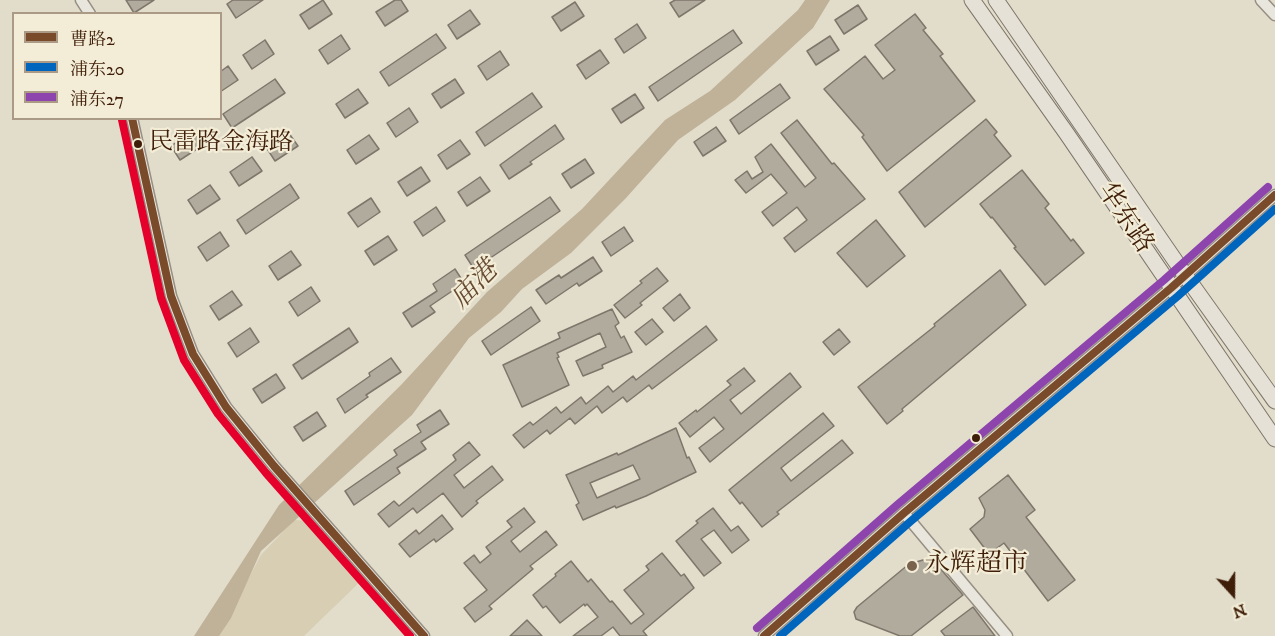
<!DOCTYPE html>
<html>
<head>
<meta charset="utf-8">
<style>
	body { margin:0 }
	#map { position:relative; width:1275px; height:636px; overflow:hidden; background:#e2ddcb; font-family:"IM FELL DW Pica","Noto Serif SC",serif }
	canvas { display:block }
	.legend { position:absolute; left:12px; top:12px; width:210px; height:108px; box-sizing:border-box; background:#f3edd7; border:2px solid #ab9a85; margin:0; padding:8px 10px; list-style:none; font-size:18px; color:#3f1e09 }
	.legend li { display:flex; align-items:center; gap:12px; height:30px }
	.legend b { width:30px; border:2px solid #ab9a85 }
	.north { position:absolute; left:1203px; top:564px; width:60px; height:60px; -webkit-text-stroke:4px #f3edd7; paint-order:stroke; rotate:159deg; font-size:16px; font-weight:700; line-height:24px; text-align:center; color:#3f1e09 }
	.north::after { content:''; display:block; margin:auto; width:21px; height:27px; background:#3f1e09; clip-path:polygon(50% 0,100% 100%,50% 72%,0 100%) }
</style>
</head>
<body>
<div id="map">
<canvas width="1275" height="636"></canvas>
<ul class="legend">
<li><b style="height:8px;background:#7a4b2a"></b>曹路2</li>
<li><b style="height:8px;background:#0065bd"></b>浦东20</li>
<li><b style="height:8px;background:#8e44ad"></b>浦东27</li>
</ul>
<div class="north">N</div>
</div>
<script>
const c = document.querySelector('canvas').getContext('2d');
c.lineJoin = 'round';
function fill(path, color) { c.fillStyle = color; c.fill(path, 'evenodd'); }
const toPath = rows => new Path2D(rows.map(r => 'M' + r).join(''));
function strokePath(path, color, width, dash) { c.strokeStyle = color; c.lineWidth = width; c.lineCap = dash ? 'butt' : 'round'; c.setLineDash(dash || []); c.stroke(path); }
function label(font, color, halo, rows, align = 'center') {
  c.font = font + ' "IM FELL DW Pica","Noto Serif SC",serif'; c.lineWidth = 4.5; c.setLineDash([]); c.textBaseline = 'middle'; c.strokeStyle = halo; c.fillStyle = color; for (const [text, x, y, turn = 0] of rows) {
    c.save(); c.translate(x, y); c.rotate((+turn || 0) * Math.PI / 180); c.textAlign = isNaN(turn) ? turn : align; if (halo) c.strokeText(text, 0, 0); c.fillText(text, 0, 0); c.restore();
  }
}
fill(toPath([
	[294,520,310,521,363,579,304,636,215,636,225,623,261,555]
]), '#d8ceb4');
fill(toPath([
	[805,0,830,0,813,28,735,100,678,140,626,198,571,253,522,289,501,312,469,338,412,415,261,551,231,618,219,636,194,636,279,505,401,385,487,292,582,209,665,120,710,91,798,10]
]), '#c0b298');
const building = toPath([
	[126,0,154,0,134,13,126,0],
	[233,0,263,0,236,18,227,4,233,0],
	[323,0,332,14,309,29,300,15,323,0],
	[395,0,401,0,408,11,385,26,376,12,395,0],
	[675,0,705,0,679,17,670,3,675,0],
	[575,2,584,16,561,31,552,17,575,2],
	[858,5,867,19,844,34,835,20,858,5],
	[470,10,480,24,457,39,448,25,470,10],
	[915,14,926,28,923,30,943,54,940,56,975,101,887,171,862,137,864,135,824,89,865,56,883,79,895,70,875,45,915,14],
	[637,24,646,38,624,53,615,39,637,24],
	[733,30,742,43,658,101,649,87,733,30],
	[436,34,446,48,389,86,380,72,436,34],
	[341,35,350,49,328,64,319,50,341,35],
	[830,36,839,50,816,65,807,51,830,36],
	[265,40,274,54,252,69,243,55,265,40],
	[600,50,609,63,586,79,577,65,600,50],
	[500,51,509,65,487,80,478,66,500,51],
	[228,66,238,80,220,92,220,72,228,66],
	[275,79,285,93,232,128,223,114,275,79],
	[455,79,464,93,441,108,432,94,455,79],
	[780,84,790,98,739,134,730,120,780,84],
	[358,89,368,103,345,118,336,104,358,89],
	[532,93,542,107,485,146,476,132,532,93],
	[635,94,644,108,621,123,612,109,635,94],
	[409,108,418,122,396,137,387,123,409,108],
	[986,119,997,132,994,135,1011,156,925,227,899,192,986,119],
	[797,120,832,164,834,163,865,199,795,252,784,238,807,220,797,207,773,226,762,212,787,193,771,174,746,193,735,180,747,171,752,179,763,172,755,157,771,144,805,187,816,178,781,133,797,120],
	[555,125,564,139,530,162,532,164,509,179,500,165,555,125],
	[716,127,726,141,703,156,694,142,716,127],
	[193,131,203,145,180,160,171,146,193,131],
	[288,132,298,146,275,161,266,147,288,132],
	[369,135,379,149,356,164,347,150,369,135],
	[460,140,470,154,447,169,438,155,460,140],
	[252,157,262,171,239,186,230,172,252,157],
	[585,159,594,173,571,188,562,174,585,159],
	[421,167,430,181,407,196,398,182,421,167],
	[1022,170,1049,204,1045,208,1071,241,1073,239,1084,253,1045,285,1014,248,1016,247,992,217,991,218,980,204,1022,170],
	[480,177,490,191,467,206,458,192,480,177],
	[290,184,299,198,246,234,237,220,290,184],
	[210,185,220,199,197,214,188,200,210,185],
	[550,197,560,211,474,269,465,255,550,197],
	[371,198,380,212,358,227,348,213,371,198],
	[436,207,445,221,423,236,414,222,436,207],
	[876,220,905,256,867,287,837,253,876,220],
	[624,227,633,241,611,256,602,242,624,227],
	[220,232,229,246,207,261,198,247,220,232],
	[388,236,397,250,374,265,365,251,388,236],
	[291,251,301,265,278,280,269,266,291,251],
	[593,257,602,271,579,286,577,283,546,304,536,290,559,275,561,278,593,257],
	[657,268,668,281,640,303,642,305,625,318,614,305,642,283,640,281,657,268],
	[455,269,464,283,430,306,435,312,412,327,403,313,437,291,433,284,455,269],
	[1000,270,1026,305,902,409,903,411,887,424,858,387,935,326,934,324,1000,270],
	[311,287,320,301,298,316,289,302,311,287],
	[232,291,242,305,219,320,210,306,232,291],
	[680,294,690,308,674,321,663,308,680,294],
	[531,307,540,321,491,355,482,341,531,307],
	[612,309,619,323,615,326,621,338,624,336,632,352,602,365,603,368,583,376,576,361,606,347,600,333,557,353,559,357,557,358,569,385,522,407,503,365,560,338,558,333,612,309],
	[652,319,663,332,646,345,635,332,652,319],
	[706,326,717,340,652,389,649,385,627,402,623,397,602,413,597,406,575,424,570,418,550,434,547,430,524,448,513,435,530,422,533,425,556,407,561,413,581,397,586,404,608,386,613,392,633,376,636,380,706,326],
	[250,328,259,342,237,357,228,343,250,328],
	[349,328,358,342,302,379,293,365,349,328],
	[839,329,850,342,834,355,823,342,839,329],
	[391,358,401,372,366,395,368,397,345,413,337,399,370,376,369,373,391,358],
	[744,368,755,381,730,400,741,414,790,373,801,387,710,462,699,448,724,429,714,417,690,437,679,423,696,410,697,412,731,385,727,381,744,368],
	[276,374,285,388,262,403,253,389,276,374],
	[440,410,449,424,421,442,426,449,397,468,400,473,354,505,345,491,397,455,394,450,421,432,417,425,440,410],
	[317,412,326,426,303,441,294,427,317,412],
	[823,413,834,426,781,468,791,481,842,440,853,453,777,512,779,514,762,527,742,502,740,504,729,490,823,413],
	[676,428,687,458,689,457,696,472,646,496,616,508,615,506,583,520,576,505,579,503,566,475,617,453,618,455,676,428],
	[633,465,640,479,597,498,590,483,633,465],
	[469,442,480,455,454,475,464,488,492,466,503,480,476,501,478,503,462,517,443,493,417,513,413,508,389,527,378,514,394,501,399,506,456,460,453,455,469,442],
	[1008,475,1035,510,1026,517,1075,580,1048,601,1004,543,989,554,970,529,984,517,985,510,979,498,1008,475],
	[524,508,535,522,511,541,520,552,546,531,557,545,530,566,533,569,489,606,492,609,475,622,464,608,487,590,464,563,474,555,480,563,491,554,486,547,512,527,507,521,524,508],
	[713,508,731,531,738,526,749,540,732,553,714,530,701,539,721,563,704,576,676,541,698,523,696,521,713,508],
	[442,515,453,529,436,542,434,539,410,557,399,544,416,530,419,534,442,515],
	[662,553,681,576,684,574,694,588,643,631,647,636,620,636,613,627,601,636,573,636,598,617,587,604,585,606,584,604,560,623,546,606,543,608,533,595,556,576,555,574,571,561,588,582,591,579,610,602,612,601,631,624,644,614,624,590,649,570,646,566,662,553],
	[923,560,933,560,963,595,911,636,900,636,856,619,854,612,857,607,909,564,923,560],
	[973,607,995,636,945,636,941,631,973,607],
	[527,620,542,636,510,636,527,620]
]);
fill(building, '#b1ab9e');
strokePath(building, '#7e766a', 1.5);
const minor = toPath([
	[81,0,90,14],
	[1261,0,1275,15],
	[132,118,171,296,193,354,226,407,274,466,424,636],
	[904,513,1007,636],
	[764,636,904,513,1171,288,1275,195]
]);
const highway = toPath([
	[972,0,1067,134,1275,439],
	[996,0,1185,275,1275,401]
]);
strokePath(minor, '#978f83', 13);
strokePath(highway, '#7e766a', 17);
strokePath(minor, '#e9e6dd', 10);
strokePath(highway, '#e5e1d7', 15);
strokePath(toPath([
	[132,118,171,296,193,354,226,407,274,466,424,636],
	[764,636,904,513,1171,288,1275,195]
]), '#7a4b2a', 8);
strokePath(toPath([
	[780,636,911,521,1178,296,1275,209]
]), '#0065bd', 8);
strokePath(toPath([
	[757,628,897,505,1164,280,1268,187]
]), '#8e44ad', 8);
strokePath(toPath([
	[122,120,161,298,184,360,218,414,266,473,410,636]
]), '#e4002b', 8);
for (const [x, y, r, color] of [
	[138,144,5,"#3f1e09"],
	[976,438,5,"#3f1e09"],
	[912,566,6,"#78614d"]
]) { const dot = new Path2D(); dot.arc(x, y, r, 0, 2 * Math.PI); c.fillStyle = color; c.fill(dot); strokePath(dot, '#f3edd7', 2); }
label('24px', '#3f1e09', '#f3edd7', [
	["民雷路金海路",149,144]
], 'left');
label('26px', '#3f1e09', '#f3edd7', [
	["华东路",1124,219,56]
]);
label('26px', '#3f1e09', '#f3edd7', [
	["永辉超市",924,566]
], 'left');
label('italic 27px', '#674c33', '#f3edd7', [
	["庙港",476,286,-46]
]);
</script>
</body>
</html>
